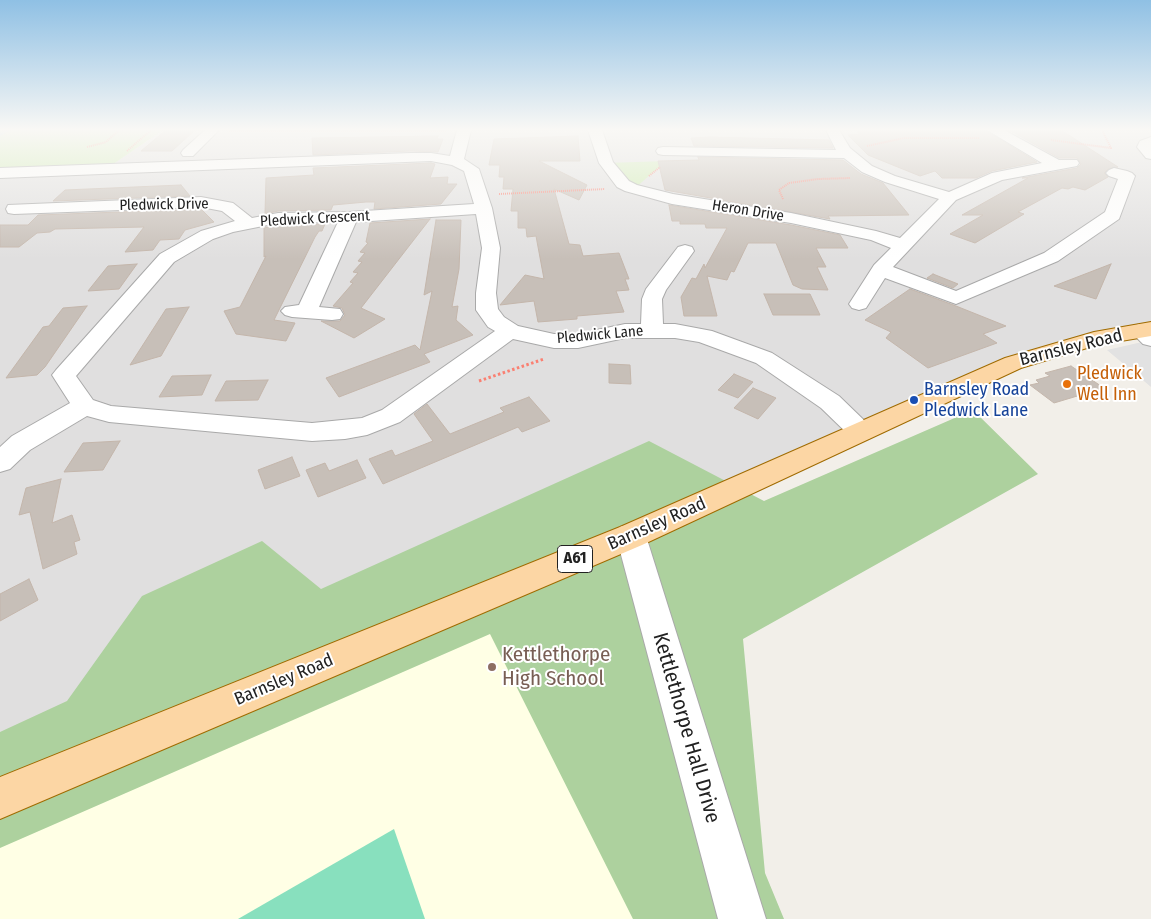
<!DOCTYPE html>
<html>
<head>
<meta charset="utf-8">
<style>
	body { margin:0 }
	canvas { display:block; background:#f2efe9 }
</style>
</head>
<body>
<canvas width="1151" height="919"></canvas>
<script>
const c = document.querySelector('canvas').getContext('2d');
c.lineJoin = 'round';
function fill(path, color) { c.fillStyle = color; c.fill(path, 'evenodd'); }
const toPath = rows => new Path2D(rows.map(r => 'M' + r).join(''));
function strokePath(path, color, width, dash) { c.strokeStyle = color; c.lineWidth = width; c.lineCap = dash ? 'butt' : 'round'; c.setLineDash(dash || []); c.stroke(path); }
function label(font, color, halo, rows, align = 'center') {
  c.font = font + ' "Fira Sans Condensed",sans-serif'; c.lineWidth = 4; c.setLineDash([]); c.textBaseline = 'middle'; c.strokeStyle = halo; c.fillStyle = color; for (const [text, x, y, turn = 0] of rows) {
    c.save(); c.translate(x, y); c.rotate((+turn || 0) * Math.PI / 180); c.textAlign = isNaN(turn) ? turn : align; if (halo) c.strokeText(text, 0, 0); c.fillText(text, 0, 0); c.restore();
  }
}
fill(toPath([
	[163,130,1151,130,1151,329,1013,363,0,798,0,173,106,169]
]), '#e0dfdf');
fill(toPath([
	[631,536,742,919,0,919,0,798]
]), '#ffffe5');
fill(toPath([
	[0,130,163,130,106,169,0,173],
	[666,161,634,189,606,163]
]), '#cdebb0');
fill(toPath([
	[973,410,1038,474,743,639,765,873,784,919,633,919,490,634,0,848,0,732,67,701,142,596,262,541,321,589,649,441,764,501]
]), '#add19e');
fill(toPath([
	[394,829,425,919,238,919]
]), '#88e0be');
fill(toPath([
	[1151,340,1151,387,1107,350]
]), '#e2e2e2');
fill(toPath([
	[5,130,10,130,0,136,0,133,5,130]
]), '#aad3df');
const building = toPath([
	[166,130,195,130,172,151,141,151,166,130],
	[940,130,985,130,1037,162,992,171,976,178,942,178,935,171,920,176,868,155,848,135,859,134,857,132,942,132,940,130],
	[1009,130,1061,130,1118,167,1108,169,1104,173,1108,177,1085,190,1073,187,1068,189,1062,188,1018,212,1024,214,975,243,950,234,983,215,962,215,1028,178,1022,178,1077,168,1081,164,1077,158,1059,158,1009,130],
	[438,136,437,139,443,139,438,152,411,151,313,155,312,138,438,136],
	[578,136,580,161,539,161,587,185,579,200,554,189,569,244,580,245,583,256,619,253,629,279,625,279,629,290,616,291,624,312,577,316,577,319,538,322,534,301,500,305,525,275,544,279,536,236,527,237,526,228,518,228,518,211,511,211,513,189,503,189,504,177,499,177,500,165,489,165,494,139,578,136],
	[710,137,829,140,833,148,694,146,691,138,710,137],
	[698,157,843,160,861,174,883,183,909,215,828,216,830,219,665,190,658,161,699,160,698,157],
	[431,163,435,164,430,178,448,177,447,184,457,184,441,204,374,209,375,202,366,202,333,205,331,210,278,211,265,214,266,178,314,175,313,168,431,163],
	[181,185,190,196,53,201,65,190,181,185],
	[669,205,791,225,840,235,848,248,816,248,826,267,817,267,828,290,802,289,793,285,776,243,748,243,734,272,731,271,727,280,707,276,717,316,684,316,681,297,692,278,696,279,704,264,705,268,727,228,706,228,705,224,680,224,680,221,672,221,669,205],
	[201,209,214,222,185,230,179,239,160,240,153,250,125,252,144,227,55,229,50,232,37,233,19,247,0,247,0,225,28,225,38,215,201,209],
	[430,219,361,308,385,319,354,338,321,321,340,321,345,315,342,308,333,306,353,283,350,282,358,273,353,272,362,262,358,261,365,253,360,252,368,243,366,242,370,223,430,219],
	[436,220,461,220,459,269,452,307,458,306,456,320,473,335,424,354,430,362,339,397,326,378,415,345,420,350,432,291,424,295,436,220],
	[325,224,322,231,319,231,315,237,274,320,295,323,286,341,236,334,224,311,240,307,266,256,264,257,264,228,278,225,325,224],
	[137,264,119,289,88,291,108,266,137,264],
	[1111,264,1096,299,1054,286,1111,264],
	[933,274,958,284,953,288,927,278,933,274],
	[910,289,956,306,1006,326,983,334,997,343,928,368,886,338,891,332,865,320,910,289],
	[764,294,810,294,820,315,773,315,764,294],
	[87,306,45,367,37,375,6,378,43,327,49,326,63,308,87,306],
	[189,307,161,356,130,365,166,309,189,307],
	[609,364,630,365,631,384,609,383,609,364],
	[1071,366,1104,388,1054,403,1030,385,1039,383,1036,380,1050,376,1045,373,1071,366],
	[734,374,753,382,738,398,718,390,734,374],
	[211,375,202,395,159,397,172,376,211,375],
	[268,380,258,400,215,401,226,381,268,380],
	[753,388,776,398,758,419,734,408,753,388],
	[529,397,550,421,522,432,518,427,383,484,369,459,392,450,395,456,433,441,414,414,427,404,450,434,504,412,500,408,529,397],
	[120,441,103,470,64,472,83,443,120,441],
	[292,457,300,476,265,489,258,470,292,457],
	[357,460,366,478,318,497,306,470,325,463,329,471,357,460],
	[61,479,52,523,72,515,80,540,74,542,77,554,43,569,30,512,19,515,26,488,61,479],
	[29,579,38,600,0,621,0,594,29,579]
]);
fill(building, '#c7bfb8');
strokePath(building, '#c4b6ab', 1);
const minor = toPath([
	[205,130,219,130,193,156,183,156,181,153,183,150,205,130],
	[457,130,471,130,464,159,479,169,492,208,500,248,496,293,498,309,504,317,518,326,554,334,578,334,625,324,641,324,642,299,646,289,678,247,685,245,692,247,694,251,666,290,662,299,663,324,675,324,712,331,772,353,839,396,870,426,874,432,870,438,861,441,852,438,821,408,756,363,699,342,675,338,625,338,578,348,554,348,513,339,400,422,367,435,345,439,312,441,109,422,87,416,30,450,10,469,0,472,0,447,12,436,70,403,52,375,56,370,160,254,201,231,235,221,222,211,201,207,14,214,8,213,6,209,8,205,201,197,233,203,252,218,278,213,349,212,474,204,464,171,452,165,431,161,0,178,0,168,411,153,431,153,450,156,457,130],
	[476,214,482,248,476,293,476,310,488,327,495,331,382,410,362,418,312,423,111,406,93,400,76,376,174,262,213,239,233,232,278,223,338,222,299,305,285,307,281,311,285,315,292,317,332,320,340,319,343,314,340,309,319,307,356,222,476,214],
	[588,130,602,130,613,162,629,181,637,185,673,194,791,213,876,231,900,238,939,199,885,182,862,172,844,158,663,155,658,154,656,151,658,148,663,147,836,150,826,130,839,130,850,148,872,166,895,176,949,192,992,173,1042,163,987,130,1004,130,1059,160,1077,160,1079,163,1077,166,1002,180,956,200,893,267,956,291,1044,253,1105,212,1118,179,1109,176,1106,173,1109,170,1114,168,1127,171,1132,173,1135,176,1119,219,1058,261,956,304,885,278,866,308,859,310,852,308,849,304,874,265,891,248,871,240,791,223,672,204,625,191,617,187,599,163,588,130],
	[1151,137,1151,159,1146,158,1137,147,1140,141,1151,137],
	[1141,324,1151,328,1151,346,1143,344,1130,331,1133,326,1141,324],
	[631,524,642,527,646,536,766,919,718,919,616,536,620,527,631,524]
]);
const major = toPath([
	[1151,322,1151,336,1097,345,1021,368,642,545,0,819,0,777,620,527,1005,358,1094,332,1151,322]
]);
strokePath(minor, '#a9a9a9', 2);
strokePath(major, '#a06b00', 2);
strokePath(toPath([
	[229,131,446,131],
	[1051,140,1111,148,1102,130],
	[867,146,904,138,980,138],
	[87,147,106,142,119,130],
	[127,151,151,130],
	[649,176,660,167],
	[499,194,605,189],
	[783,199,779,190,789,183,818,179,850,178]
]), '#fa8072', 2, [1, 1]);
strokePath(toPath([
	[479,381,544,359]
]), '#fa8072', 3, [2.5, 2.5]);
fill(minor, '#fff');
fill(major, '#fcd6a4');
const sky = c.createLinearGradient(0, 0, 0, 259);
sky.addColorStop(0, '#8fc0e4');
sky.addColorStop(0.5, '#f9f8f5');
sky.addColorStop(1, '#f9f8f500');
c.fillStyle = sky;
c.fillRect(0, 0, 1151, 259);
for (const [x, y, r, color] of [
	[1067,384,5,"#e8710a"],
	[914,400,5,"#1a4fb4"],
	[492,667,5,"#8d6e63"]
]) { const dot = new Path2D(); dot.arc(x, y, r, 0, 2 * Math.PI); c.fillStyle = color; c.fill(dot); strokePath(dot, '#fff', 2); }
label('15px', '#222', '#fff', [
	["Pledwick Drive",164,205,-1],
	["Heron Drive",748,211,9],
	["Pledwick Crescent",315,219,-3],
	["Pledwick Lane",600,335,-5]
]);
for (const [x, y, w] of [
	[575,559,35]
]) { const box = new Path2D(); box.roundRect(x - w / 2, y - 13.5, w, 27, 4); c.fillStyle = '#fff'; c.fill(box); strokePath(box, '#222', 1); }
label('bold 16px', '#222', null, [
	["A61",575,559]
]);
label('18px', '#222', '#fff', [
	["Barnsley Road",1071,348,-14],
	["Barnsley Road",657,524,-24],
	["Barnsley Road",284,680,-23]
]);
label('18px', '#c56008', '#fff', [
	["Pledwick",1077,374],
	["Well Inn",1077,395]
], 'left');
label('18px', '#164399', '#fff', [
	["Barnsley Road",924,390],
	["Pledwick Lane",924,411]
], 'left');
label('21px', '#785e54', '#fff', [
	["Kettlethorpe",502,655],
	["High School",502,679]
], 'left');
label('21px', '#222', '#fff', [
	["Kettlethorpe Hall Drive",686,728,74]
]);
</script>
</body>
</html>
